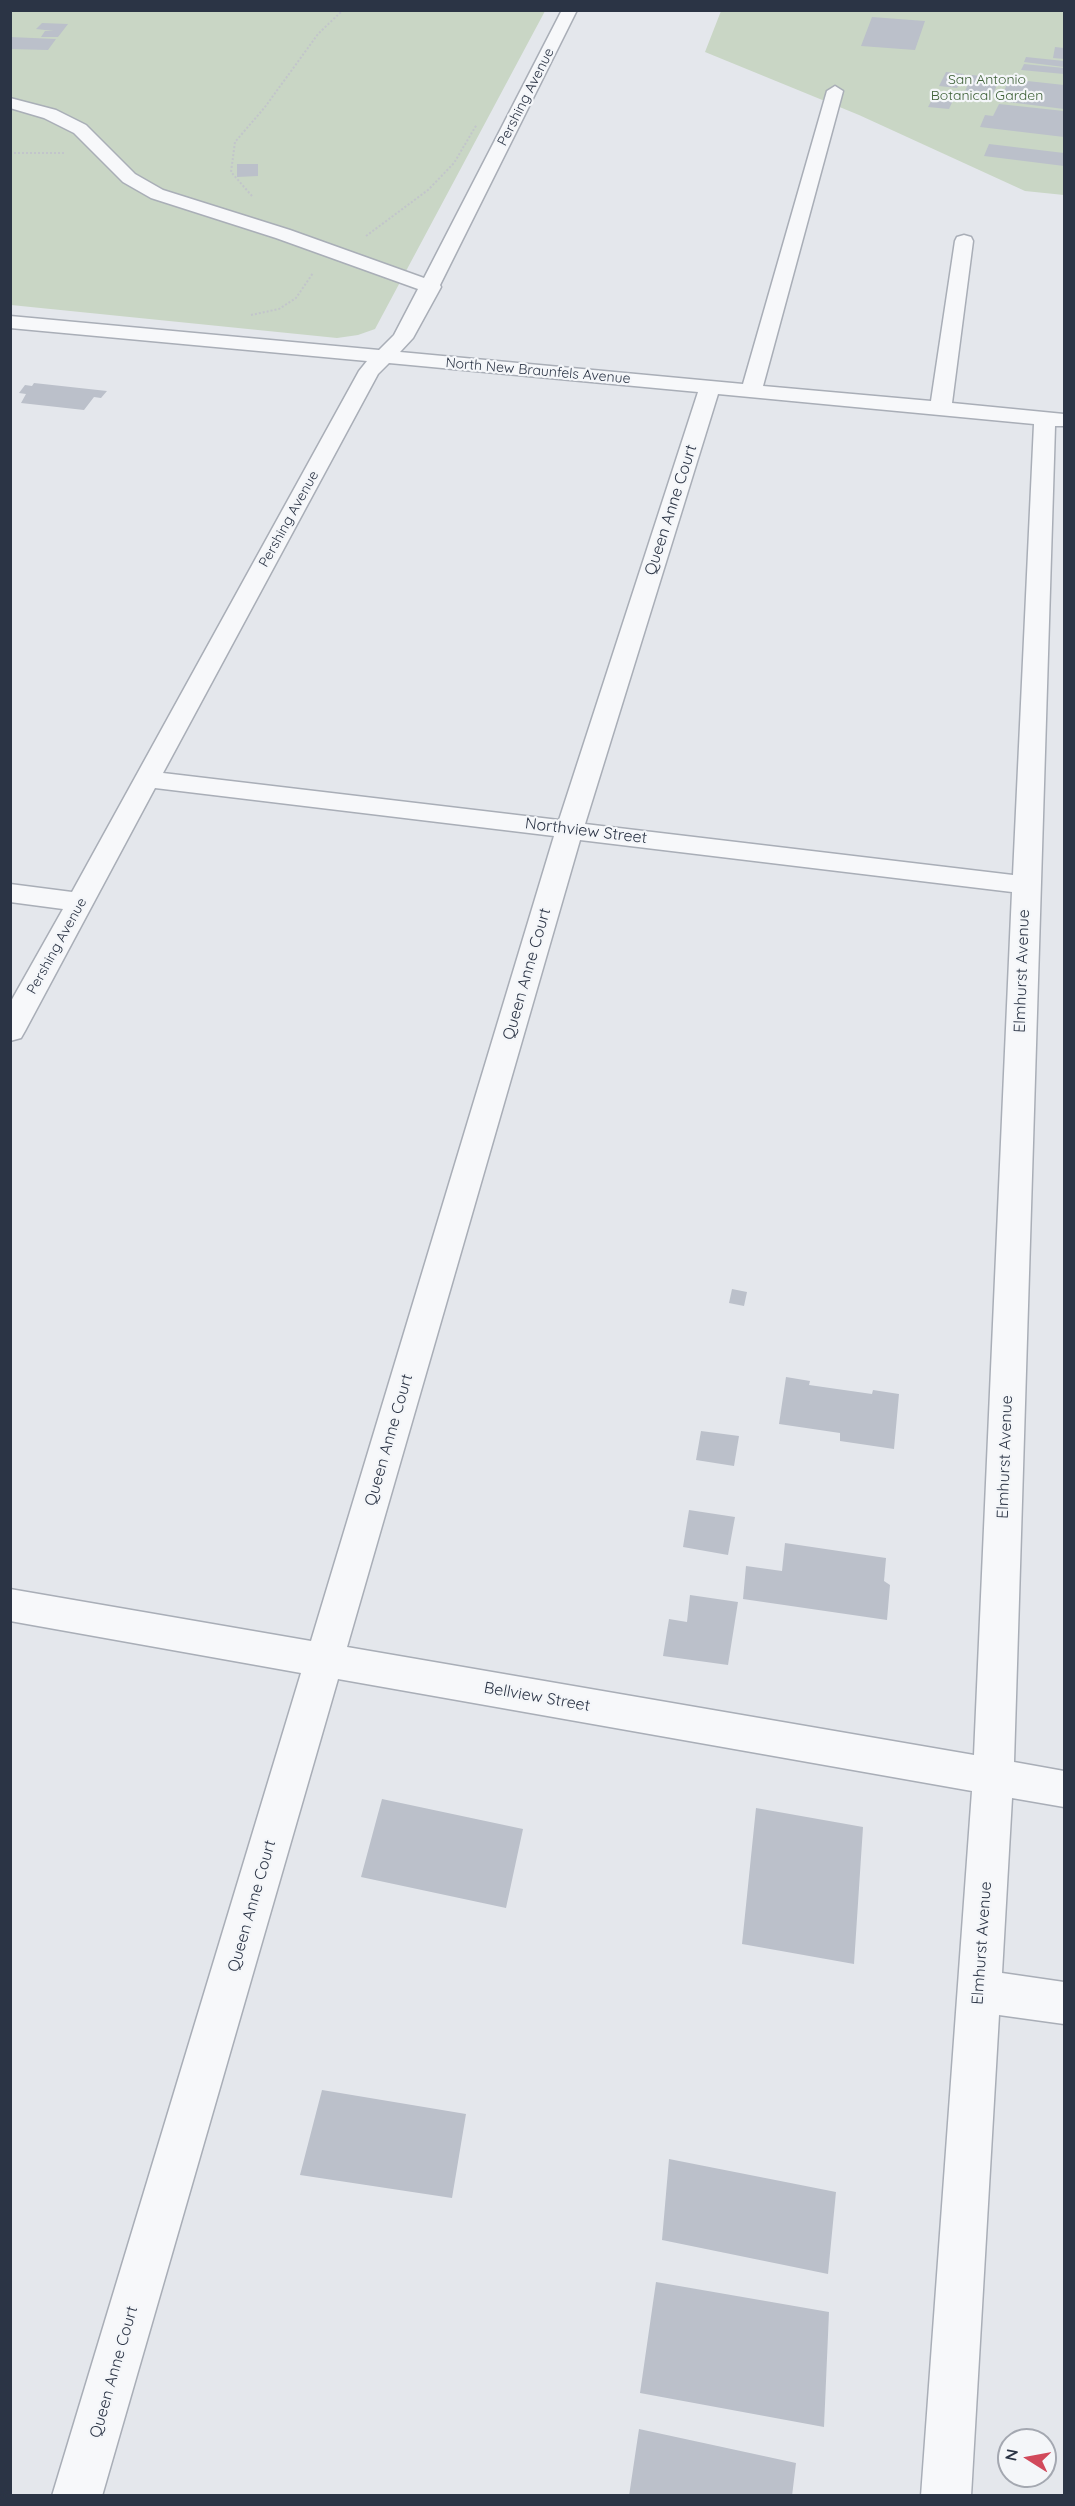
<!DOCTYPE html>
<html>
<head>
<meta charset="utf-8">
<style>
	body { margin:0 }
	#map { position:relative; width:1075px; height:2506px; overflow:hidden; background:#e4e7ec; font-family:Quicksand,sans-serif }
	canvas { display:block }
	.frame { position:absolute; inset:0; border:12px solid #2b3445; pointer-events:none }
	.north { position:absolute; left:997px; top:2428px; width:60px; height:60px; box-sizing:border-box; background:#f4f6f9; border:2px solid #a4a8b1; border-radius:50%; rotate:281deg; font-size:16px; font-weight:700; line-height:24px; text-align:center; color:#2b3445 }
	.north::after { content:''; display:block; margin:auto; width:21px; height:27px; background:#d1495b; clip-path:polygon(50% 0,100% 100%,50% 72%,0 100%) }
</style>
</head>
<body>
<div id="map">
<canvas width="1075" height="2506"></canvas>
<div class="frame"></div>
<div class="north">N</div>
</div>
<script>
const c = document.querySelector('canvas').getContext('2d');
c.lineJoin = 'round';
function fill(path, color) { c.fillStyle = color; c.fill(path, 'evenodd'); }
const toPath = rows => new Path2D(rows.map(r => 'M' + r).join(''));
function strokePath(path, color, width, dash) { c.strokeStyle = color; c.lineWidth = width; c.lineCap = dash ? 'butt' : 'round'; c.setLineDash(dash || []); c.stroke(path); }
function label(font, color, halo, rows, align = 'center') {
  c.font = font + ' Quicksand,sans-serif'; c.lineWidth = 4.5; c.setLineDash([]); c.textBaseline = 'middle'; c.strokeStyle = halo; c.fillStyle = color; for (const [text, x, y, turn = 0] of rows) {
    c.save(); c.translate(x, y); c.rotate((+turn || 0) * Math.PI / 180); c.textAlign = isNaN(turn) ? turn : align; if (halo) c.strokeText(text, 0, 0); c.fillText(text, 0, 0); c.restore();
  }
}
fill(toPath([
	[10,11,545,11,375,329,358,335,337,338,11,305],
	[721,11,1064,11,1064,195,1025,191,859,115,705,52]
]), '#c9d6c5');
fill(toPath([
	[872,17,925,21,915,50,861,46],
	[42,23,68,24,58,37,41,37,45,31,54,31,36,29],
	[10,37,56,39,48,50,10,49],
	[1055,47,1064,48,1064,59,1053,58],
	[1026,57,1064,61,1064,67,1024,62],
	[1024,64,1064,68,1064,74,1021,70],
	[946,72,964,74,957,88,939,86],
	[972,75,1000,78,991,99,963,96],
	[1009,79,1064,85,1064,109,1000,101],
	[936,92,956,94,949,109,928,107],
	[999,104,1064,111,1064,137,980,127,985,115,993,116],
	[989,144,1064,153,1064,166,984,156],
	[237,164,258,164,258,176,237,177],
	[34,383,107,391,101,398,94,397,84,410,21,403,26,394,19,393,25,385,32,386],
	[732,1289,747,1292,744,1306,729,1303],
	[786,1377,810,1381,809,1385,872,1394,873,1390,899,1394,894,1449,840,1441,840,1433,779,1424],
	[701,1431,739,1436,734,1466,696,1460],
	[689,1510,735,1517,728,1555,683,1547],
	[785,1543,886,1558,884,1581,890,1585,887,1620,743,1599,746,1566,782,1571],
	[690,1595,738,1602,728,1665,663,1656,669,1619,687,1622],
	[382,1799,523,1829,506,1908,361,1877],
	[756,1808,863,1827,854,1964,742,1944],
	[322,2090,466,2114,452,2198,300,2175],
	[669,2159,836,2192,828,2274,662,2240],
	[656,2282,829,2312,824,2427,640,2393],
	[639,2429,796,2463,792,2496,629,2496]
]), '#bbc0ca');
const minor = toPath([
	[562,10,577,10,440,285,441,287,413,338,400,352,743,384,827,91,835,86,843,91,763,386,931,401,955,241,957,237,964,235,971,237,973,241,952,403,1064,414,1064,426,1055,426,1014,1762,1064,1771,1064,1807,1012,1798,1002,1973,1064,1982,1064,2024,999,2015,971,2496,921,2496,972,1791,338,1679,102,2496,52,2496,301,1673,10,1621,10,1589,311,1641,554,836,155,788,25,1031,21,1038,10,1041,10,1003,63,909,10,902,10,884,72,892,359,371,367,361,10,328,10,316,379,350,394,335,418,289,276,238,151,198,123,182,74,133,44,118,10,108,10,98,56,110,86,125,135,174,163,190,290,230,424,278,562,10],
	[389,363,698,392,559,820,163,773,378,374,389,363],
	[718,394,1034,424,1013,875,585,824,718,394],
	[580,840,1012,892,974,1755,347,1647,580,840]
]);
strokePath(minor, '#a9aeb7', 3);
strokePath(toPath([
	[1044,10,1064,11],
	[10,153,64,153],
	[252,196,231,172,235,142,265,107,318,34,343,10],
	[366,236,428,190,454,163,477,124],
	[251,315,279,309,296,298,313,273]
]), '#c2c5cb', 2, [2, 2]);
fill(minor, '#f7f8fa');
label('14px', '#3f6138', '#f4f6f9', [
	["San Antonio",987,80],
	["Botanical Garden",987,96]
]);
label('14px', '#2b3445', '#f4f6f9', [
	["Pershing Avenue",526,97,-63],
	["North New Braunfels Avenue",538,371,5],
	["Pershing Avenue",289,519,-61],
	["Pershing Avenue",57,946,-61]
]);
label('16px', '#2b3445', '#f4f6f9', [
	["Queen Anne Court",671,510,-72],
	["Northview Street",586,831,7],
	["Elmhurst Avenue",1022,971,-88],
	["Queen Anne Court",527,974,-74],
	["Queen Anne Court",389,1440,-74],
	["Elmhurst Avenue",1005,1457,-88],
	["Bellview Street",537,1697,10],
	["Queen Anne Court",252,1906,-74],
	["Elmhurst Avenue",982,1943,-86],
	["Queen Anne Court",114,2372,-74]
]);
</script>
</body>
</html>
